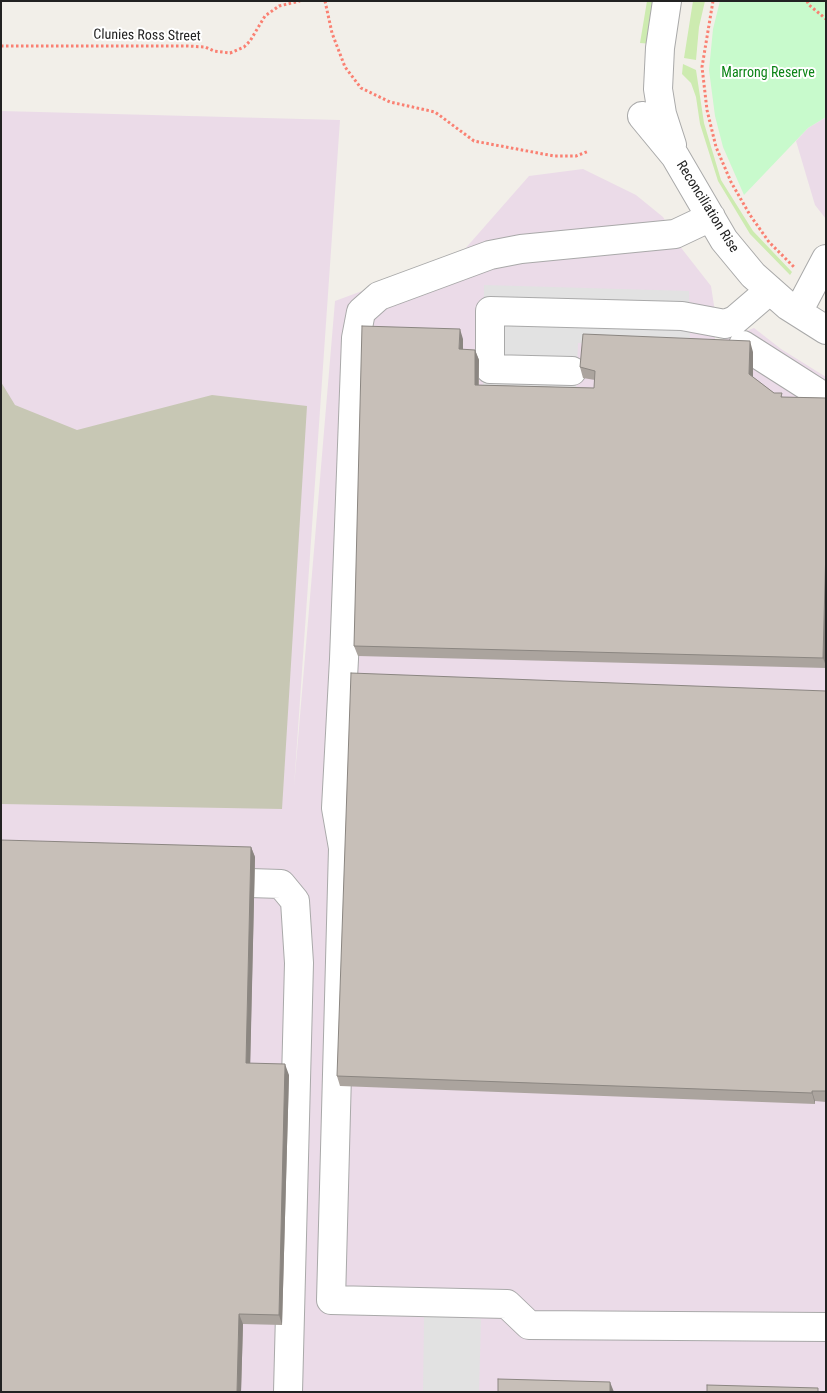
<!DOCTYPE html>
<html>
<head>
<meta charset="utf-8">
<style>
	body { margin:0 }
	#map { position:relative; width:827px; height:1393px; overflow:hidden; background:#f2efe9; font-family:"Roboto Condensed",sans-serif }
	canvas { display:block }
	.frame { position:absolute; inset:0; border:2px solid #222; pointer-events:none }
</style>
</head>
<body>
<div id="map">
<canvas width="827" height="1393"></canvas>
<div class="frame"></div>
</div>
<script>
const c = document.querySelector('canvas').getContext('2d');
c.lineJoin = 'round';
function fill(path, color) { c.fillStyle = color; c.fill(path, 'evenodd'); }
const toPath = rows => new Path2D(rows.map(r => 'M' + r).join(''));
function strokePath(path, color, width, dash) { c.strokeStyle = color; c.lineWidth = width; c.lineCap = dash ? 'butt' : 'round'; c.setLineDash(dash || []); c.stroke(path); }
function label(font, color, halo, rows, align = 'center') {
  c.font = font + ' "Roboto Condensed",sans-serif'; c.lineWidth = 4; c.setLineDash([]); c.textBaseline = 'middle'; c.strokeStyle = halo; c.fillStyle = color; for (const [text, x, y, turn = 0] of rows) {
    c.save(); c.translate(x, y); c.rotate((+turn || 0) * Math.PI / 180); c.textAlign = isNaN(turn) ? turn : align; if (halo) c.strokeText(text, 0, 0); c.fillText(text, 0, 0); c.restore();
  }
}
fill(toPath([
	[1,111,340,120,294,787,335,301,422,269,464,250,529,176,583,169,636,195,663,217,682,249,711,286,715,312,715,341,718,342,754,328,781,349,826,377,826,1392,1,1392],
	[826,117,826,219,815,205,796,141,808,128]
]), '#ebdbe8');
fill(toPath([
	[1,382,15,405,77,430,212,395,307,406,282,809,1,804]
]), '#c7c7b4');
fill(toPath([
	[647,1,660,1,653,44,640,43],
	[693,1,705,1,699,27,696,60,684,58],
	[683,64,696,70,704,123,721,180,753,231,792,272,790,275,750,234,718,181,700,124,696,97,691,83,682,74]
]), '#cdebb0');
fill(toPath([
	[720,1,826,1,826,117,808,128,744,195,723,147,715,116,709,70,713,29]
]), '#c8facc');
fill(toPath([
	[484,285,689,291,690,347,578,343,576,396,483,394],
	[424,1316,481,1319,479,1392,423,1392]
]), '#e2e2e2');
const minor = toPath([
	[667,1,660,48,658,89,662,114,672,145],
	[642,116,675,156,724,240,753,275,788,306,826,330],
	[711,217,675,234,521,249,490,255,379,296,361,312,356,338,344,659,336,808,343,848,331,1300,507,1304,529,1325,826,1327],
	[798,312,826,259],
	[743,345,826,398],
	[572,371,490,369,490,311,682,316,725,324,735,320,770,290],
	[218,882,281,884,295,901,299,963,288,1392]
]);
strokePath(minor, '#a9a9a9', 30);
strokePath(toPath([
	[325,1,332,33,345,67,361,88,390,102,435,112,474,141,554,156,576,156,589,151],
	[713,1,702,67,707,110,716,147,731,182,750,215,769,242,794,267],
	[807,1,809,5,826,19],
	[1,46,187,46,205,47,214,51,230,53,244,47,250,41,265,16,279,6,300,1]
]), '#fa8072', 3, [2.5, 2.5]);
strokePath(minor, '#fff', 28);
fill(toPath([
	[463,339,463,350,475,350,479,360,479,385,594,388,595,380,583,378,580,367,753,352,753,377,774,393,783,397,826,398,826,668,358,656,354,646],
	[826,691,826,1102,815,1101,815,1104,340,1086,337,1076],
	[251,847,255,857,250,1064,289,1075,282,1325,243,1324,241,1392,1,1392]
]), '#aba49e');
fill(toPath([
	[460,329,463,339,463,360,459,349],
	[750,341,753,352,753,384,749,374],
	[475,350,479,360,478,395,475,385],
	[826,546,826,666,823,658],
	[251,847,255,857,250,1074,246,1063],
	[285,1064,289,1075,282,1325,279,1315],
	[812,1091,815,1101,815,1104,812,1093],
	[239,1314,243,1324,241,1392,237,1392],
	[610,1382,614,1392,610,1392]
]), '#8b8681');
const building = toPath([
	[362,326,460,329,459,349,475,350,475,385,594,388,595,371,580,367,583,334,750,341,749,374,774,393,782,393,781,397,826,398,826,546,823,658,354,646,362,326],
	[351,673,826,691,826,1091,812,1091,812,1093,337,1076,351,673],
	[1,840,251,847,246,1063,285,1064,279,1315,239,1314,237,1392,1,1392,1,840],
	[498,1379,610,1382,610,1392,498,1392,498,1379],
	[707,1385,818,1388,818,1392,707,1392,707,1385]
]);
fill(building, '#c7bfb8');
strokePath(building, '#8b8681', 1);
label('14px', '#222', '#fff', [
	["Clunies Ross Street",147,36,1],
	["Reconciliation Rise",707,207,58]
]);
label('14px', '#0c8416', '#fff', [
	["Marrong Reserve",768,73]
]);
</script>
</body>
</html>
